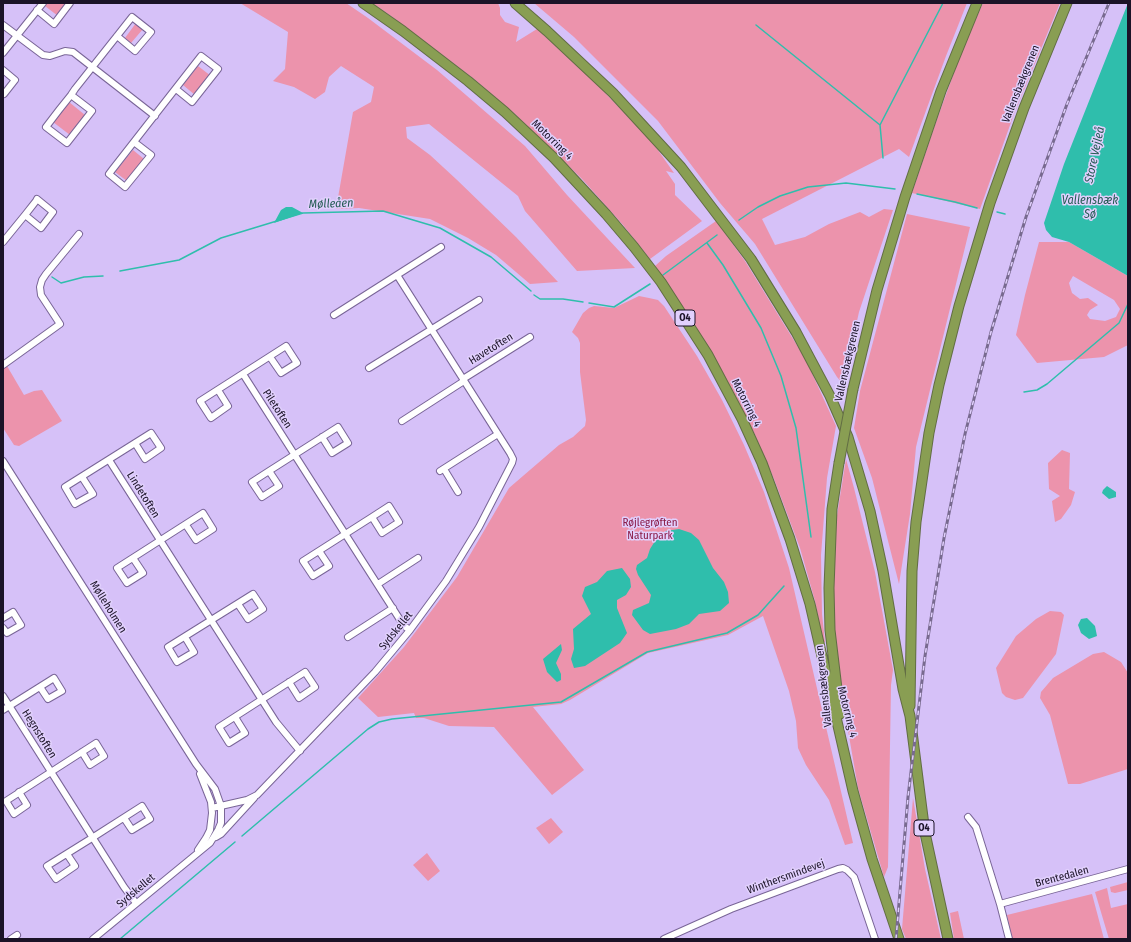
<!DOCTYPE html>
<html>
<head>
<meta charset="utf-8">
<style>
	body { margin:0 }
	#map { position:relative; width:1131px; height:942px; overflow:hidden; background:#d6c1f8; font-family:"Fira Sans Condensed",sans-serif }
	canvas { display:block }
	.frame { position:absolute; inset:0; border:4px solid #1b1327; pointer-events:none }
</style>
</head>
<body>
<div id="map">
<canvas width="1131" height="942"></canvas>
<div class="frame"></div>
</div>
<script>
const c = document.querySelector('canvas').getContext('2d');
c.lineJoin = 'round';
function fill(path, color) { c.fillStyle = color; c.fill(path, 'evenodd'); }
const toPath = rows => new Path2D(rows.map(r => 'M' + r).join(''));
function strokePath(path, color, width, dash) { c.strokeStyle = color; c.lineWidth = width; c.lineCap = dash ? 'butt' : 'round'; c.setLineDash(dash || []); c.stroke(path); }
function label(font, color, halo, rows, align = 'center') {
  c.font = font + ' "Fira Sans Condensed",sans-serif'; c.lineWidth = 3; c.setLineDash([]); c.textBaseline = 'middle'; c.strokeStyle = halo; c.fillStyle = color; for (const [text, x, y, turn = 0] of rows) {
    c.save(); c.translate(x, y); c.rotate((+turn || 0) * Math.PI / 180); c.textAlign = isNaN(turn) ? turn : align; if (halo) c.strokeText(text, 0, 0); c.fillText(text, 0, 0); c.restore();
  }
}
fill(toPath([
	[47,3,68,3,58,16,45,6],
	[240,3,346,3,368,18,437,70,525,146,567,195,635,268,577,271,525,211,518,196,429,124,406,127,407,138,430,155,456,179,516,237,558,282,530,284,496,255,468,238,430,219,359,208,336,209,353,112,371,102,374,87,341,66,329,77,325,92,315,99,294,87,273,81,285,69,288,32],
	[372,3,498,3,500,8,500,15,505,22,519,27,516,42,537,29,591,78,653,143,674,173,666,171,675,184,675,195,702,221,650,259,623,225,582,179,515,114,474,79,391,16],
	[534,3,967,3,946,56,909,157,899,149,762,219,775,245,805,237,829,224,860,212,869,217,884,209,893,210,859,312,843,384,837,377,755,244,720,203,658,121,574,37],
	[983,3,1060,3,1014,114,980,209,912,193,936,122,963,48],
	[136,23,143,29,131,43,125,38],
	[198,66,211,76,195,95,183,85],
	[69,102,85,115,70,135,53,122],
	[133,150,144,159,127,181,115,172],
	[907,214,970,227,916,447,910,514,899,584,872,478,854,428,860,391],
	[716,221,745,261,806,360,836,426,827,478,821,555,822,614,825,642,823,643,815,601,800,548,774,479,755,435,739,402,710,350,688,315,655,266,666,256],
	[1039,242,1069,242,1128,276,1128,345,1104,357,1037,363,1016,335,1025,295],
	[1073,276,1114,300,1120,309,1116,317,1105,321,1090,319,1087,315,1090,310,1098,305,1088,298,1080,299,1072,293,1069,283],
	[639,296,649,298,658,300,664,306,697,356,722,400,744,445,764,492,789,568,853,843,845,845,829,800,806,765,798,748,796,721,789,691,763,616,728,635,648,653,570,700,561,704,533,707,584,770,552,795,494,727,449,726,424,718,416,718,414,713,378,717,358,698,404,647,457,577,509,488,559,445,573,437,585,426,586,420,580,372,580,343,578,338,572,332,583,313,589,308,594,306,614,308],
	[7,366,24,395,34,391,42,390,62,421,19,446,14,445,3,428,3,368],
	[1062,450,1070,453,1069,489,1075,492,1071,505,1061,519,1055,522,1052,501,1060,496,1049,489,1048,463],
	[846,459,854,488,875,572,893,670,891,685,888,867,884,877,858,788,835,655,832,547],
	[1050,611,1061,612,1064,615,1056,654,1023,698,1015,700,1006,697,1002,693,996,668,1016,636,1036,619],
	[1104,652,1121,662,1128,673,1128,769,1080,784,1068,784,1050,715,1040,698,1041,692,1053,678,1093,654],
	[913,798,925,869,941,939,906,939,902,929],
	[551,818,563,832,549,844,536,828],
	[427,853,440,871,428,881,413,865],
	[1128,882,1128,890,1115,893,1111,892,1110,887],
	[1107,888,1111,908,1128,904,1128,939,1109,939,1095,892],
	[1092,894,1104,939,1012,939,1007,915],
	[958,911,964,939,954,939,950,913]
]), '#ec93ac');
fill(toPath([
	[1128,3,1128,276,1069,242,1052,237,1046,230,1044,223,1064,164],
	[286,207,292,207,303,213,274,223,281,210],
	[1107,486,1116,492,1116,497,1109,499,1102,493,1103,490],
	[679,529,691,533,699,540,713,568,724,582,728,592,729,603,720,611,699,614,689,624,676,629,650,634,643,630,632,615,633,610,649,603,651,595,638,575,636,569,637,565,647,558,650,549,657,538,666,531],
	[622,568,630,579,631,587,626,595,617,600,617,608,627,633,620,643,585,666,574,668,571,659,574,649,573,629,591,614,582,596,585,587,597,582,607,571],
	[1087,618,1095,626,1097,636,1089,639,1081,633,1078,625,1081,619],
	[561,644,562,650,556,663,561,674,561,680,557,682,547,672,543,659]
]), '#2fbeac');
strokePath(toPath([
	[756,25,880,125,883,158],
	[880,125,943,3],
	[917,194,955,202,977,208],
	[997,212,1005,214],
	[739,220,758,207,780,196,808,187,846,183,895,189],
	[707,243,723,265,761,328,781,376,796,428,811,537],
	[120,271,179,260,221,238,303,213,383,211,440,228,491,257,531,291],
	[663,275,717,235],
	[52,277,61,283,84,277,103,276],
	[534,295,540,299,563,299,583,302],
	[589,303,614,307,650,284],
	[1024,392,1037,390,1047,384,1119,323,1128,304],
	[242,836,368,729,379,722,392,719,561,702,647,652,727,633,758,615,784,586],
	[120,939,235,842]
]), '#2fbeac', 1.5);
const minor = toPath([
	[37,10,54,24,70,3],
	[3,25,43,55,50,56,65,51,73,52,155,116],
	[3,53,43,3],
	[3,70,15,80,4,94,3,93],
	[71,95,92,111,67,143,46,127,59,110,71,95,75,89,113,41,117,36,132,17,151,32,135,51,117,36],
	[134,142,151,155,125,187,109,174,112,170,201,56,218,69,192,102,176,89],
	[3,242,25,215,36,201,37,199,53,212,41,228,25,215],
	[334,315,441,247],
	[3,365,60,324,41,295,40,287,42,280,46,274,79,234],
	[369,368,479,300],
	[243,374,404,626,410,630],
	[463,379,530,337],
	[218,390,228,406,211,418,200,401,286,346,297,363,281,373,270,357],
	[402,421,464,381],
	[109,460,276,722,300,751],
	[3,461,196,764,215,789,221,806,221,823,218,830,210,843,93,939],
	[444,469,458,492],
	[269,471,252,482,262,497,279,486,269,471,338,427,348,443,332,453,322,437],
	[440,471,498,434],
	[82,477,93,494,75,504,65,487,151,433,161,448,145,459,135,443],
	[319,551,329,566,313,576,303,561,372,517,382,533,399,522,389,506,372,517],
	[133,558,143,573,127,583,117,568,203,513,213,529,196,540,186,525],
	[378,584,418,558],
	[3,618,13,612,21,625,7,633,3,628],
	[185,637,194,652,177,662,168,647,253,594,263,609,248,619,238,604],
	[348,637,393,608],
	[3,696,124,887,136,903],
	[3,710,54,678,62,691,48,699,40,687],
	[235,717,245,733,229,743,219,727,261,700,305,672,315,687,299,698,289,682],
	[19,792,27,805,14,814,6,801,82,752,96,743,104,756,90,765,82,752],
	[212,808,247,800,257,795,375,672,410,630,446,581,479,527,512,463,513,459,510,453,397,275],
	[968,817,976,827,1000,904,1009,939],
	[216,837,221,834,254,798],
	[198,850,206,838,210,830,212,813,211,802,200,774],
	[67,854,75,866,56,879,47,866,92,838,142,806,150,819,132,830,124,818],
	[1000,904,1128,869],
	[11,939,17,935],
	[664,939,731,909,838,869,843,868,847,870,854,877,875,939]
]);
const highway = toPath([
	[363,3,403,31,468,81,505,112,554,158,606,214,634,247,661,282,708,355,742,419,762,463,790,539,810,604,853,791,872,859,899,939],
	[515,3,547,31,613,93,681,167,751,259,796,332,830,396,848,437,870,511,883,571,903,689,910,716,925,833,948,939],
	[853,389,877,290,905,197,941,91,977,3],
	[839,463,832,509,829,588,830,630,840,714],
	[910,706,912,571,916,522,929,433,939,385,959,306,990,203,1024,108,1067,3]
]);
strokePath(minor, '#796597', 8);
strokePath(highway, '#626d44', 11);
strokePath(minor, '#fff', 6);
strokePath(highway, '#899e53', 9);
const rail = toPath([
	[896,939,908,797,925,656,944,538,965,434,991,332,1026,217,1067,104,1109,3]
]);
strokePath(rail, '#786a8f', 3);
strokePath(rail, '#e1d0fd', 1.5, [4.5]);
const highwayBridge = toPath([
	[839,463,853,389]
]);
strokePath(highwayBridge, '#626d44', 11, []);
strokePath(highwayBridge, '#899e53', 9);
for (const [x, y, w] of [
	[685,318,20],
	[924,828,20]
]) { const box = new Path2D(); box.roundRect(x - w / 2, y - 8, w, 16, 3); c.fillStyle = '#e1d0fd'; c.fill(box); strokePath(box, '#1b1327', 1); }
label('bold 10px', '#1b1327', null, [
	["O4",685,318],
	["O4",924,828]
]);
label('11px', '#1b1327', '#e1d0fd', [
	["Vallensbækgrenen",1021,84,-68],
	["Motorring 4",552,140,44],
	["Havetoften",491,349,-32],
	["Vallensbækgrenen",848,361,-77],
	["Motorring 4",746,403,63],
	["Piletoften",277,409,57],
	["Lindetoften",143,495,58],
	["Mølleholmen",108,607,58],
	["Sydskellet",396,631,-51],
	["Vallensbækgrenen",824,686,-96],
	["Motorring 4",847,712,76],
	["Hegnstoften",39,734,58],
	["Winthersmindevej",786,877,-20],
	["Brentedalen",1062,877,-15],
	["Sydskellet",136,891,-40]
]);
label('11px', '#8a1a47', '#e1d0fd', [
	["Røjlegrøften",650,523],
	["Naturpark",650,536]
]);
label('italic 12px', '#245b53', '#e1d0fd', [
	["Store Vejleå",1095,155,-78],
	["Vallensbæk",1090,201],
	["Sø",1090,215],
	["Mølleåen",331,204,-2]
]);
</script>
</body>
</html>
